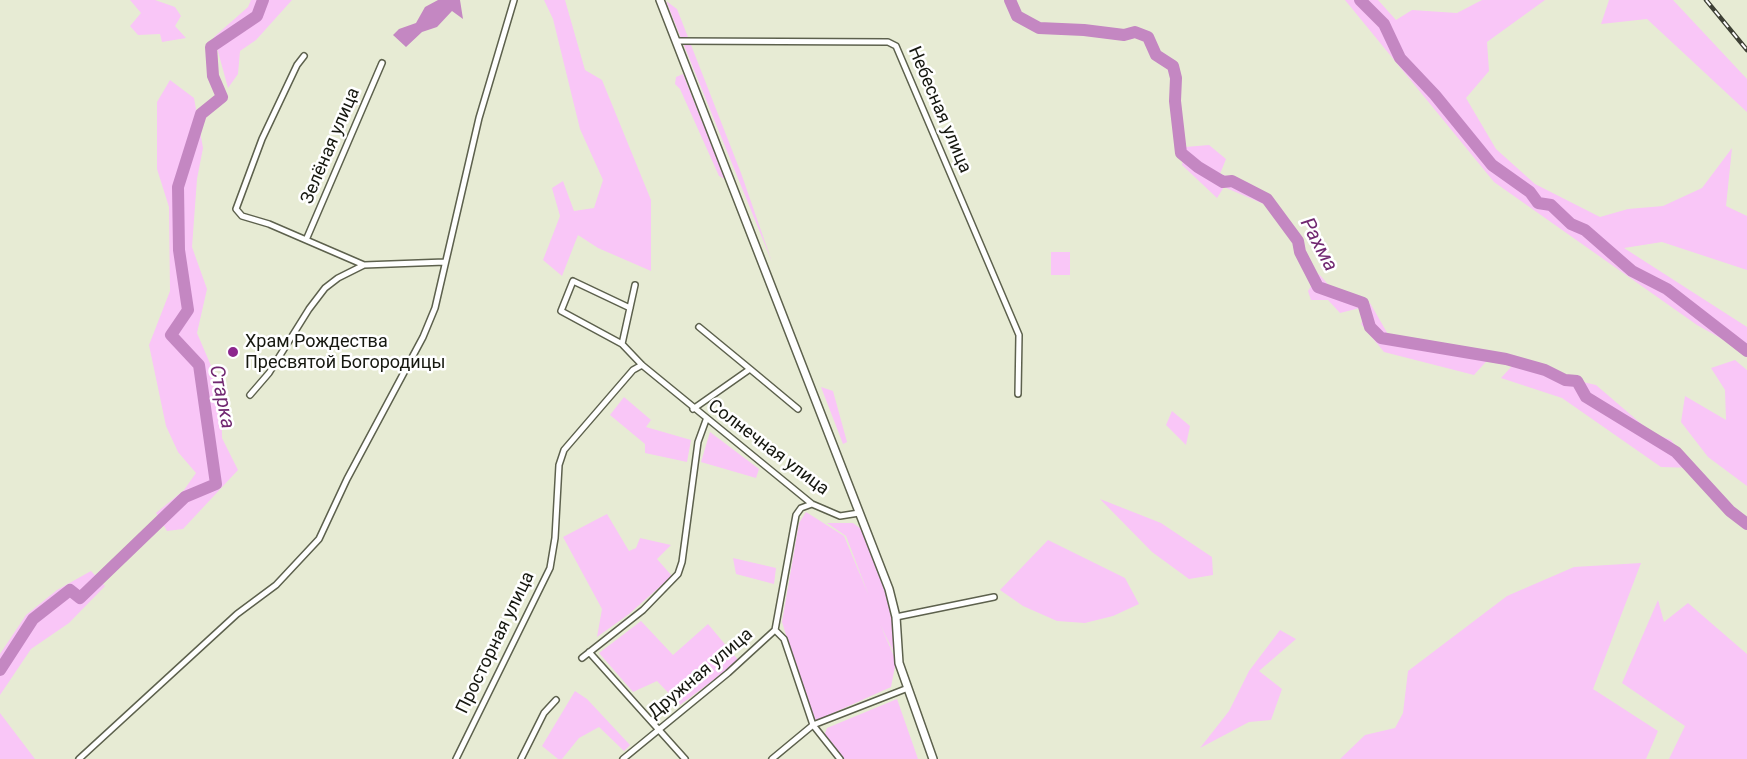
<!DOCTYPE html>
<html>
<head>
<meta charset="utf-8">
<style>
	body { margin:0 }
	canvas { display:block; background:#e7ebd4 }
</style>
</head>
<body>
<canvas width="1747" height="759"></canvas>
<script>
const c = document.querySelector('canvas').getContext('2d');
c.lineJoin = 'round';
function fill(path, color) { c.fillStyle = color; c.fill(path, 'evenodd'); }
const toPath = rows => new Path2D(rows.map(r => 'M' + r).join(''));
function strokePath(path, color, width, dash) { c.strokeStyle = color; c.lineWidth = width; c.lineCap = dash ? 'butt' : 'round'; c.setLineDash(dash || []); c.stroke(path); }
function label(font, color, halo, rows, align = 'center') {
  c.font = font + ' Roboto,sans-serif'; c.lineWidth = 5; c.setLineDash([]); c.textBaseline = 'middle'; c.strokeStyle = halo; c.fillStyle = color; for (const [text, x, y, turn = 0] of rows) {
    c.save(); c.translate(x, y); c.rotate((+turn || 0) * Math.PI / 180); c.textAlign = isNaN(turn) ? turn : align; if (halo) c.strokeText(text, 0, 0); c.fillText(text, 0, 0); c.restore();
  }
}
fill(toPath([
	[130,0,155,0,175,7,181,16,175,26,186,38,162,42,160,34,138,35,130,26,141,13],
	[251,0,292,0,256,40,240,51,238,74,228,88,214,37,248,7],
	[544,0,565,0,585,70,602,80,651,200,651,271,598,248,578,235,562,276,543,260,560,216,552,188,563,181,574,211,594,208,603,180,580,129,553,19],
	[1345,0,1378,0,1396,20,1412,10,1457,13,1482,0,1545,0,1487,42,1489,71,1466,98,1496,149,1535,184,1600,217,1628,209,1663,206,1702,188,1732,148,1726,206,1747,216,1747,270,1662,242,1624,248,1747,327,1747,353,1697,325,1494,182],
	[1609,0,1673,0,1747,79,1747,112,1647,19,1601,24],
	[666,1,677,9,741,173,772,262],
	[683,74,725,179,719,176,680,89,675,84,676,77],
	[170,80,194,98,203,148,197,179,192,247,207,289,197,333,221,389,222,438,238,470,183,529,167,531,156,513,184,490,196,473,178,452,166,426,149,345,170,291,169,207,157,169,157,102],
	[1209,145,1226,159,1220,174,1247,182,1259,189,1266,205,1224,187,1217,198,1182,165,1185,147],
	[1051,252,1070,252,1070,275,1051,275],
	[1319,274,1332,289,1354,297,1360,308,1340,313,1328,300,1311,300,1308,291],
	[1370,303,1389,336,1493,354,1474,375,1384,352,1361,324],
	[1735,360,1747,370,1747,486,1708,457,1681,422,1685,396,1726,420,1725,390,1711,368],
	[1512,366,1596,385,1652,433,1671,440,1694,468,1661,467,1562,398,1501,378],
	[821,387,833,391,847,442,843,444],
	[624,397,651,420,646,427,691,440,687,462,645,453,645,444,610,415],
	[1172,411,1190,426,1186,445,1166,425],
	[710,432,759,469,756,478,701,462],
	[1100,499,1161,523,1212,557,1213,575,1189,579,1152,552],
	[806,512,844,536,869,596,846,536,827,523,853,523,861,529,882,581,891,611,895,655,880,624,896,661,891,687,813,722,782,622,799,523],
	[607,514,629,551,636,548,640,538,671,545,657,559,672,576,629,614,597,637,602,609,563,537],
	[1048,540,1125,578,1139,604,1113,616,1085,623,1057,621,1023,606,1000,590],
	[733,558,776,568,774,584,736,574],
	[1641,563,1593,689,1658,731,1646,759,1340,759,1365,735,1395,728,1403,713,1408,671,1507,596,1574,567],
	[91,571,105,586,69,623,31,649,0,695,0,654,26,615,57,590],
	[1658,600,1664,622,1688,603,1747,654,1747,759,1669,759,1685,726,1622,683],
	[641,621,673,655,708,624,739,661,680,705,657,681,633,692,599,653],
	[1280,630,1296,639,1259,671,1282,689,1271,720,1249,722,1200,748,1229,711,1249,671],
	[575,691,587,699,630,745,624,751,599,727,579,738,562,759,558,759,542,746],
	[897,699,918,759,843,759,824,736,827,728],
	[0,713,35,759,0,759]
]), '#f9c6f7');
fill(toPath([
	[438,0,460,0,463,19,452,11,437,27,422,32,406,47,393,35,399,29,416,23,425,7]
]), '#c487c2');
strokePath(toPath([
	[1010,0,1017,16,1039,28,1084,30,1124,35,1135,32,1148,37,1156,55,1173,66,1176,78,1175,101,1181,153,1198,167,1223,182,1232,181,1267,199,1298,241,1300,252,1318,287,1363,303,1370,327,1381,338,1506,359,1545,370,1565,380,1577,381,1586,397,1676,452,1730,511,1747,524],
	[1360,0,1384,24,1400,58,1435,95,1492,165,1530,192,1538,203,1551,205,1571,224,1585,230,1632,271,1667,289,1747,351],
	[0,670,33,619,70,590,80,598,185,497,216,484,199,365,171,335,188,310,179,250,178,187,201,114,222,97,213,76,211,47,257,16,263,0]
]), '#c487c2', 12);
const minor = toPath([
	[676,41,888,42,896,46,1019,335,1018,394],
	[304,56,297,65,262,139,236,209,242,216,269,224,364,265],
	[306,240,382,63],
	[635,285,622,344,642,365,812,504,840,516,859,513],
	[699,327,750,369],
	[622,344,561,311,573,281,630,308],
	[250,395,269,373,309,309,325,288,338,278,364,265,445,262],
	[693,409,750,369,798,409],
	[896,617,994,597],
	[775,630,784,639,813,725,840,759],
	[589,652,685,759],
	[582,658,643,610,678,574,682,562,698,442,706,420],
	[79,759,237,614,276,585,319,539,347,479,423,337,435,308,479,118,514,0],
	[456,759,550,568,555,538,559,465,564,450,633,370,642,365],
	[521,759,544,713,556,700],
	[623,759,728,673,775,630,796,515,801,508,812,504],
	[772,759,813,725,908,688]
]);
const tertiary = toPath([
	[660,0,889,589,896,617,899,663,933,759]
]);
strokePath(minor, '#5d614d', 8);
strokePath(tertiary, '#5d614d', 10);
strokePath(minor, '#fff', 5);
strokePath(tertiary, '#fff', 7);
const rail = toPath([
	[1706,0,1747,50]
]);
strokePath(rail, '#3e4035', 4.5);
strokePath(rail, '#fff', 2, [7]);
for (const [x, y, r, color] of [
	[233,352,6,"#8c268d"]
]) { const dot = new Path2D(); dot.arc(x, y, r, 0, 2 * Math.PI); c.fillStyle = color; c.fill(dot); strokePath(dot, '#fff', 2); }
label('18px', '#161810', '#fff', [
	["Небесная улица",939,110,67],
	["Зелёная улица",331,146,-67],
	["Солнечная улица",768,448,37],
	["Просторная улица",496,643,-64],
	["Дружная улица",701,674,-40]
]);
label('18px', '#161810', '#fff', [
	["Храм Рождества",245,342],
	["Пресвятой Богородицы",245,363]
], 'left');
label('italic 20px', '#712871', '#fff', [
	["Рахма",1318,245,62],
	["Старка",221,397,79]
]);
</script>
</body>
</html>
